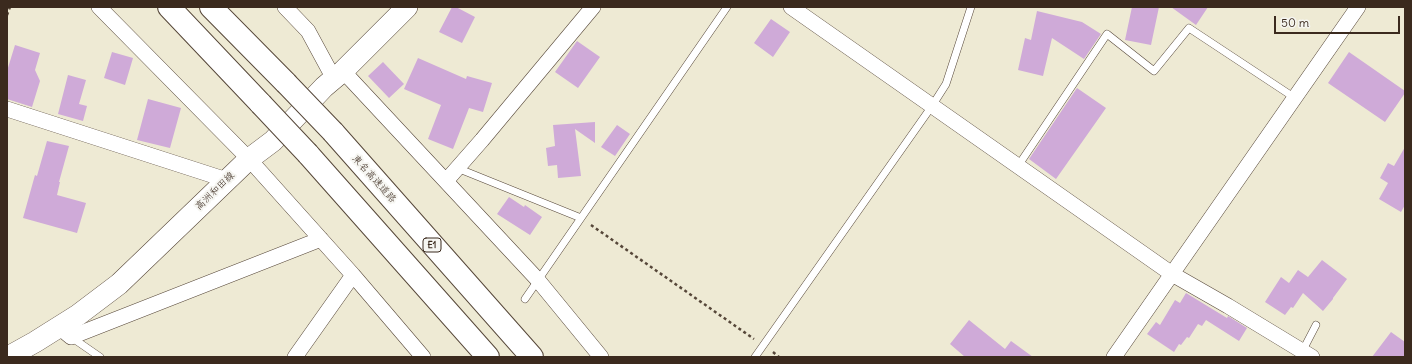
<!DOCTYPE html>
<meta charset="utf-8">
<style>
body{margin:0}
#map{position:relative;width:1412px;height:364px;overflow:hidden;background:#eeead4;font-family:Delius,sans-serif}
canvas{display:block}
.frame{position:absolute;inset:0;border:8px solid #3b2a1e;pointer-events:none}
.scale{position:absolute;left:1274px;top:16px;width:126px;height:18px;box-sizing:border-box;border:2px solid #3b2a1e;border-top:0;padding-left:5px;font-size:12px;line-height:14px;white-space:nowrap;color:#3b2a1e;-webkit-text-stroke:3px #f6f6f2;paint-order:stroke}
</style>
<div id="map">
<canvas width="1412" height="364"></canvas>
<div class="frame"></div>
<div class="scale">50 m</div>
</div>
<script>
const context = document.querySelector('canvas').getContext('2d');
context.lineJoin = 'round';
function paint(path, color) {
  context.fillStyle = color;
  context.fill(path, 'evenodd');
}
function stroke(path, color, width, dash) {
  context.strokeStyle = color;
  context.lineWidth = width;
  context.lineCap = dash ? 'butt' : 'round';
  context.setLineDash(dash || []);
  context.stroke(path);
}
function drawText(font, color, halo, rows, align = 'center') {
  context.font = font + ' Delius,"Klee One",sans-serif';
  context.lineWidth = 4;
  context.setLineDash([]);
  context.textBaseline = 'middle';
  context.strokeStyle = halo;
  context.fillStyle = color;
  for (const [text, x, y, turn = 0] of rows) {
    context.save();
    context.translate(x, y);
    context.rotate((+turn || 0) * Math.PI / 180);
    context.textAlign = isNaN(turn) ? turn : align;
    if (halo) context.strokeText(text, 0, 0);
    context.fillText(text, 0, 0);
    context.restore();
  }
}
paint(new Path2D(`
 M 452,7 L 456,7 L 475,17 L 462,43 L 439,32 Z
 M 1132,7 L 1159,7 L 1151,45 L 1125,40 Z
 M 1171,7 L 1208,7 L 1196,25 Z
 M 1037,11 L 1082,22 L 1101,34 L 1084,59 L 1052,38 L 1043,76 L 1018,70 L 1025,38 L 1031,40 Z
 M 771,19 L 790,32 L 773,57 L 754,43 Z
 M 577,41 L 600,57 L 578,88 L 555,72 Z
 M 15,45 L 40,53 L 35,70 L 40,81 L 32,107 L 7,99 L 7,71 Z
 M 112,52 L 133,58 L 125,85 L 104,78 Z
 M 1349,52 L 1405,91 L 1405,93 L 1385,122 L 1328,83 Z
 M 418,58 L 466,79 L 467,76 L 492,83 L 483,112 L 469,108 L 453,149 L 428,139 L 441,105 L 404,89 Z
 M 383,62 L 404,84 L 389,98 L 368,76 Z
 M 68,75 L 86,80 L 79,104 L 87,106 L 83,121 L 58,114 Z
 M 1077,88 L 1106,108 L 1056,179 L 1029,159 Z
 M 148,99 L 181,108 L 170,148 L 137,140 Z
 M 595,122 L 595,143 L 575,129 L 581,176 L 558,178 L 557,165 L 548,166 L 546,148 L 555,146 L 553,125 Z
 M 617,125 L 630,134 L 615,156 L 601,147 Z
 M 47,141 L 69,146 L 59,182 L 60,182 L 57,195 L 86,203 L 77,233 L 23,218 L 35,175 L 37,176 Z
 M 1405,147 L 1405,205 L 1401,212 L 1379,199 L 1388,183 L 1380,178 L 1388,163 L 1394,166 Z
 M 509,197 L 524,207 L 525,205 L 542,217 L 530,235 L 497,214 Z
 M 1322,260 L 1347,279 L 1333,298 L 1333,299 L 1323,311 L 1303,293 L 1293,308 L 1291,307 L 1285,315 L 1265,302 L 1281,277 L 1289,283 L 1298,270 L 1308,277 Z
 M 1186,293 L 1227,318 L 1228,316 L 1247,328 L 1239,341 L 1206,320 L 1202,326 L 1198,324 L 1189,338 L 1187,337 L 1181,345 L 1179,344 L 1174,352 L 1147,334 L 1156,322 L 1160,325 L 1175,300 L 1180,303 Z
 M 969,320 L 1005,349 L 1011,341 L 1033,357 L 965,357 L 950,344 Z
 M 1391,332 L 1405,342 L 1405,357 L 1372,357 Z`), '#cfaad8');
const service = new Path2D(`
 M 1018,166 L 1107,34 L 1154,71 L 1189,28 L 1295,98
 M 457,168 L 581,218
 M 525,299 L 727,7
 M 71,337 L 100,357
 M 1303,350 L 1316,325
 M 755,357 L 932,106 L 946,84 L 971,7`);
const minor = new Path2D(`
 M 99,7 L 249,159 L 353,275 L 423,357
 M 285,7 L 308,31 L 334,79
 M 791,7 L 1172,274 L 1228,306 L 1312,357
 M 343,71 L 537,279 L 601,357
 M 7,109 L 227,180
 M 446,181 L 482,140 L 593,7
 M 59,327 L 71,337 L 321,239
 M 295,357 L 353,275
 M 1114,357 L 1358,7`);
const secondary = new Path2D(`
 M 8,357 L 35,342 L 78,315 L 119,284 L 249,159 L 273,141 L 324,87 L 343,71 L 407,7`);
const motorway = new Path2D(`
 M 169,7 L 261,104
 M 211,7 L 286,83
 M 333,132 L 532,357
 M 308,154 L 488,357`);
stroke(service, '#564739', 8);
stroke(minor, '#564739', 16);
stroke(secondary, '#564739', 22);
stroke(motorway, '#564739', 24);
stroke(new Path2D(`
 M 7,15 L 10,7
 M 591,225 L 754,339
 M 773,352 L 779,357`), '#564739', 2.5, [3, 3]);
stroke(service, '#fff', 7);
stroke(minor, '#fff', 15);
stroke(secondary, '#fff', 21);
stroke(motorway, '#fff', 22);
const motorwayBridge = new Path2D(`
 M 286,83 L 333,132
 M 261,104 L 308,154`);
stroke(motorwayBridge, '#564739', 24, []);
stroke(motorwayBridge, '#fff', 22);
for (const [x, y, w] of [
 [432,245,18]
]) {
  const box = new Path2D();
  box.roundRect(x - w / 2, y - 7, w, 14, 3);
  context.fillStyle = '#f6f6f2';
  context.fill(box);
  stroke(box, '#3b2a1e', 1);
}
drawText('bold 9px', '#3b2a1e', null, [
 ["E1",432,245]
]);
drawText('10px', '#3b2a1e', '#f6f6f2', [
 ["東名高速道路",374,179,48],
 ["高洲和田線",215,191,-44]
]);
</script>
